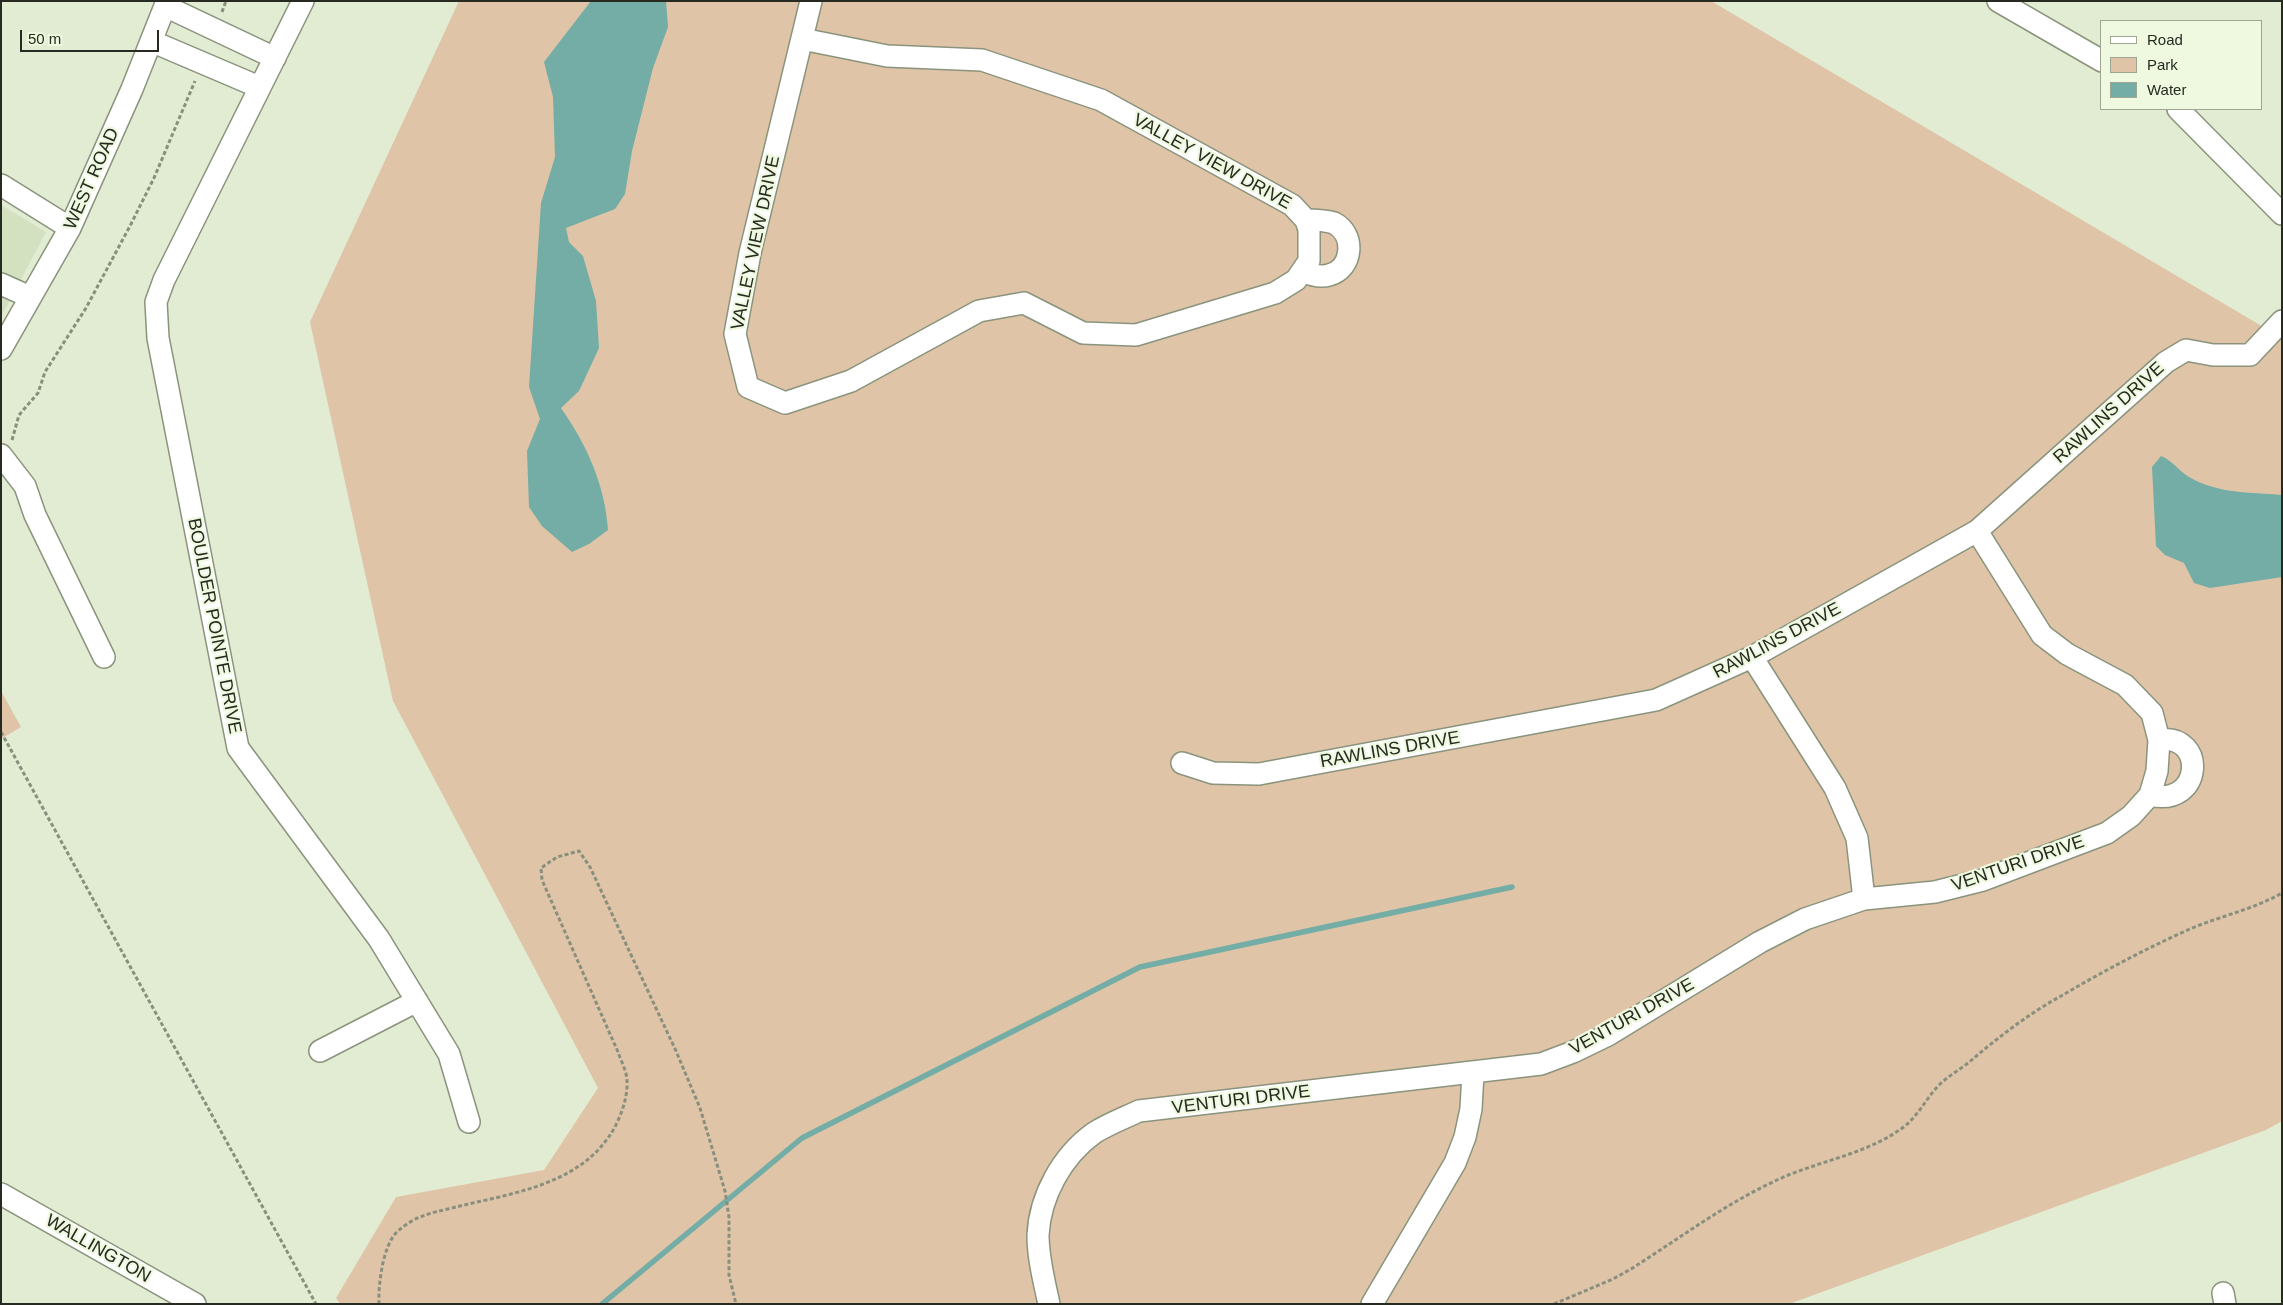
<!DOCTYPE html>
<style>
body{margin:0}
#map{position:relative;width:2283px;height:1305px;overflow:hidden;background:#e1ecd3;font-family:Helvetica,sans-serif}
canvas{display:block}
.frame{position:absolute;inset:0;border:2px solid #262a20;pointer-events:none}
.legend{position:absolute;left:2100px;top:20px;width:162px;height:90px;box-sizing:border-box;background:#eef9e0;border:1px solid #9ea693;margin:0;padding:6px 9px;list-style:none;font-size:15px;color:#262a20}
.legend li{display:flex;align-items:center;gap:10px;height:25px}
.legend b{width:25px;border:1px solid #9ea693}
.scale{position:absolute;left:20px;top:30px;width:139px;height:22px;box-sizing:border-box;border:2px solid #262a20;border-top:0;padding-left:6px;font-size:15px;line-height:18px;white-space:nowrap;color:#262a20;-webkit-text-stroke:4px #eef9e0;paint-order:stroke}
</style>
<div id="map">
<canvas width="2283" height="1305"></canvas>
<div class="frame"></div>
<ul class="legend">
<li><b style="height:6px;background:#fff"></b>Road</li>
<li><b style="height:14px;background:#dfc4a8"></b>Park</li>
<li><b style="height:14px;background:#73ada5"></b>Water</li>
</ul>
<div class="scale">50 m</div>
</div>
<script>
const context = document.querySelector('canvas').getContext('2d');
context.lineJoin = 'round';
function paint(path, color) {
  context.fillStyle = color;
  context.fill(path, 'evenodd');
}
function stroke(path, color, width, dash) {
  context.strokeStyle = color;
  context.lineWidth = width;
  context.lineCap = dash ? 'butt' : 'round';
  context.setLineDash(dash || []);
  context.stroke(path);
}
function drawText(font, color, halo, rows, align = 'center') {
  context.font = font + ' Helvetica,sans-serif';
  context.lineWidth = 4.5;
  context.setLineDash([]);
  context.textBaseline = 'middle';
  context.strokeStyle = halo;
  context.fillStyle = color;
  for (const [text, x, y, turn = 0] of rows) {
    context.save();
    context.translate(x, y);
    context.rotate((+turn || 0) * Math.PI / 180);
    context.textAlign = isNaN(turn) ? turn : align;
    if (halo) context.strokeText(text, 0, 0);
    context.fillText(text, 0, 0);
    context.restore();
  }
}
paint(new Path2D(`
 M 1,205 L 46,232 L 1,317 Z`), '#d3e1c0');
paint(new Path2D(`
 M 459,1 L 1711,1 L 2282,338 L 2282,1121 L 2266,1130 L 1789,1304 L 340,1304 L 336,1298 L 396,1197 L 544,1170 L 598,1088 L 393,701 L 310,322 Z
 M 1,691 L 21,727 L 1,739 Z`), '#dfc4a8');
paint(new Path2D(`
 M 591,1 L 666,1 L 668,27 L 653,68 L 632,151 L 625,194 L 615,209 L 566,228 L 569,242 L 583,256 L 596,301 L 599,348 L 579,391 L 561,408 C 587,445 605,485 608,530 L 589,544 L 572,552 L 542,526 L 529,507 L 527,451 L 540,419 L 529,387 L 541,203 L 555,157 L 553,97 L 544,62 Z
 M 2161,456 C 2173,461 2179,471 2189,477 C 2218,494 2250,492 2282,495 L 2282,577 L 2210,588 L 2194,583 L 2184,563 L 2165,555 L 2156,546 L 2152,467 Z`), '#73ada5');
stroke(new Path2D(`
 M 602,1304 L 802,1138 L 1140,967 L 1512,887`), '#73ada5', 5.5);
const minor = new Path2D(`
 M 303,1 L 164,280 L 156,302 L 158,338 L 238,748 L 379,939 L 449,1054 L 469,1122
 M 1998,1 L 2102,61
 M 165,6 L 275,58
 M 802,39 L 887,56 L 982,60 L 1101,100 L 1292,205 L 1306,220 L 1309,230 L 1309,261 L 1296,280 L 1275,293 L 1136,335 L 1083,333 L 1024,303 L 979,311 L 851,381 L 785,403 L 748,387 L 735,334 L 750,253 L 811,1
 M 151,41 L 259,87
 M 2178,109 L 2282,214
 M 1,185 L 70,228
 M 1302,272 C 1310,274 1320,278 1329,275 C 1353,269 1356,234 1334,223 C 1325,220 1315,220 1306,220
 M 1,284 L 30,297
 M 1,349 L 70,228 L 132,89 L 167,1
 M 1,455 L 25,486 L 35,515 L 104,657
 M 1752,657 L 1835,788 L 1857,838 L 1864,899
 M 1182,763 L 1213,773 L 1259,774 L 1656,700 L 1752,657 L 1977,531 L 2166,362 L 2186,350 L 2213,355 L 2250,355 L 2282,321
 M 2150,795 C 2203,808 2207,733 2159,740
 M 320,1051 L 417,1001
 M 1,1194 L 195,1304
 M 2223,1293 L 2225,1304
 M 1049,1304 C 1044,1281 1038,1258 1038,1235 C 1040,1196 1062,1156 1094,1133 C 1108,1124 1124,1118 1139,1111 L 1541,1064 L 1573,1052 L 1608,1035 L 1760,942 L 1805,919 L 1864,899 L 1935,892 L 1983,880 L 2107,833 L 2131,816 L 2150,795 L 2157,771 L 2159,740 L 2152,713 L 2125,685 L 2067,654 L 2042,635 L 1977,531
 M 1372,1304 L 1455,1163 L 1465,1137 L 1471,1109 L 1473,1073`);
stroke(minor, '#8a947d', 24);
stroke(new Path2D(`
 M 222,12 L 226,1
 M 12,440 L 19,415 L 38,393 L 45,372 L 86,308 L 130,226 L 154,178 L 195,81
 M 1,732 L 316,1304
 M 379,1304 C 378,1285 383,1245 397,1232 C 414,1216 431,1213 452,1208 C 507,1194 573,1187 608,1138 C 619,1123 628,1099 627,1081 C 627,1072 621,1061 618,1052 L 542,880 L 541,868 L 557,857 L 579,851 L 590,867 L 676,1051 L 700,1108 L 725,1191 L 729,1217 L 729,1275 L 736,1304
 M 1554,1304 L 1613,1279 L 1631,1269 C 1680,1238 1725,1204 1777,1180 C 1818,1161 1864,1155 1901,1129 C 1917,1118 1925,1100 1938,1086 C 1949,1075 1963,1068 1974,1058 C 2000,1036 2030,1013 2061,996 C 2102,972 2145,949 2190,929 C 2220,916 2252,910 2282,893`), '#888f7d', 3, [4, 2.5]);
stroke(minor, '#fff', 21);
drawText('18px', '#262a20', '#eef9e0', [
 ["VALLEY VIEW DRIVE",1212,162,29],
 ["WEST ROAD",92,179,-66],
 ["VALLEY VIEW DRIVE",756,243,-78],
 ["RAWLINS DRIVE",2109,413,-42],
 ["BOULDER POINTE DRIVE",214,626,79],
 ["RAWLINS DRIVE",1777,641,-28],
 ["RAWLINS DRIVE",1390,750,-10],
 ["VENTURI DRIVE",2018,864,-19],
 ["VENTURI DRIVE",1632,1017,-29],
 ["VENTURI DRIVE",1241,1100,-7],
 ["WALLINGTON",98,1249,30]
]);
</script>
